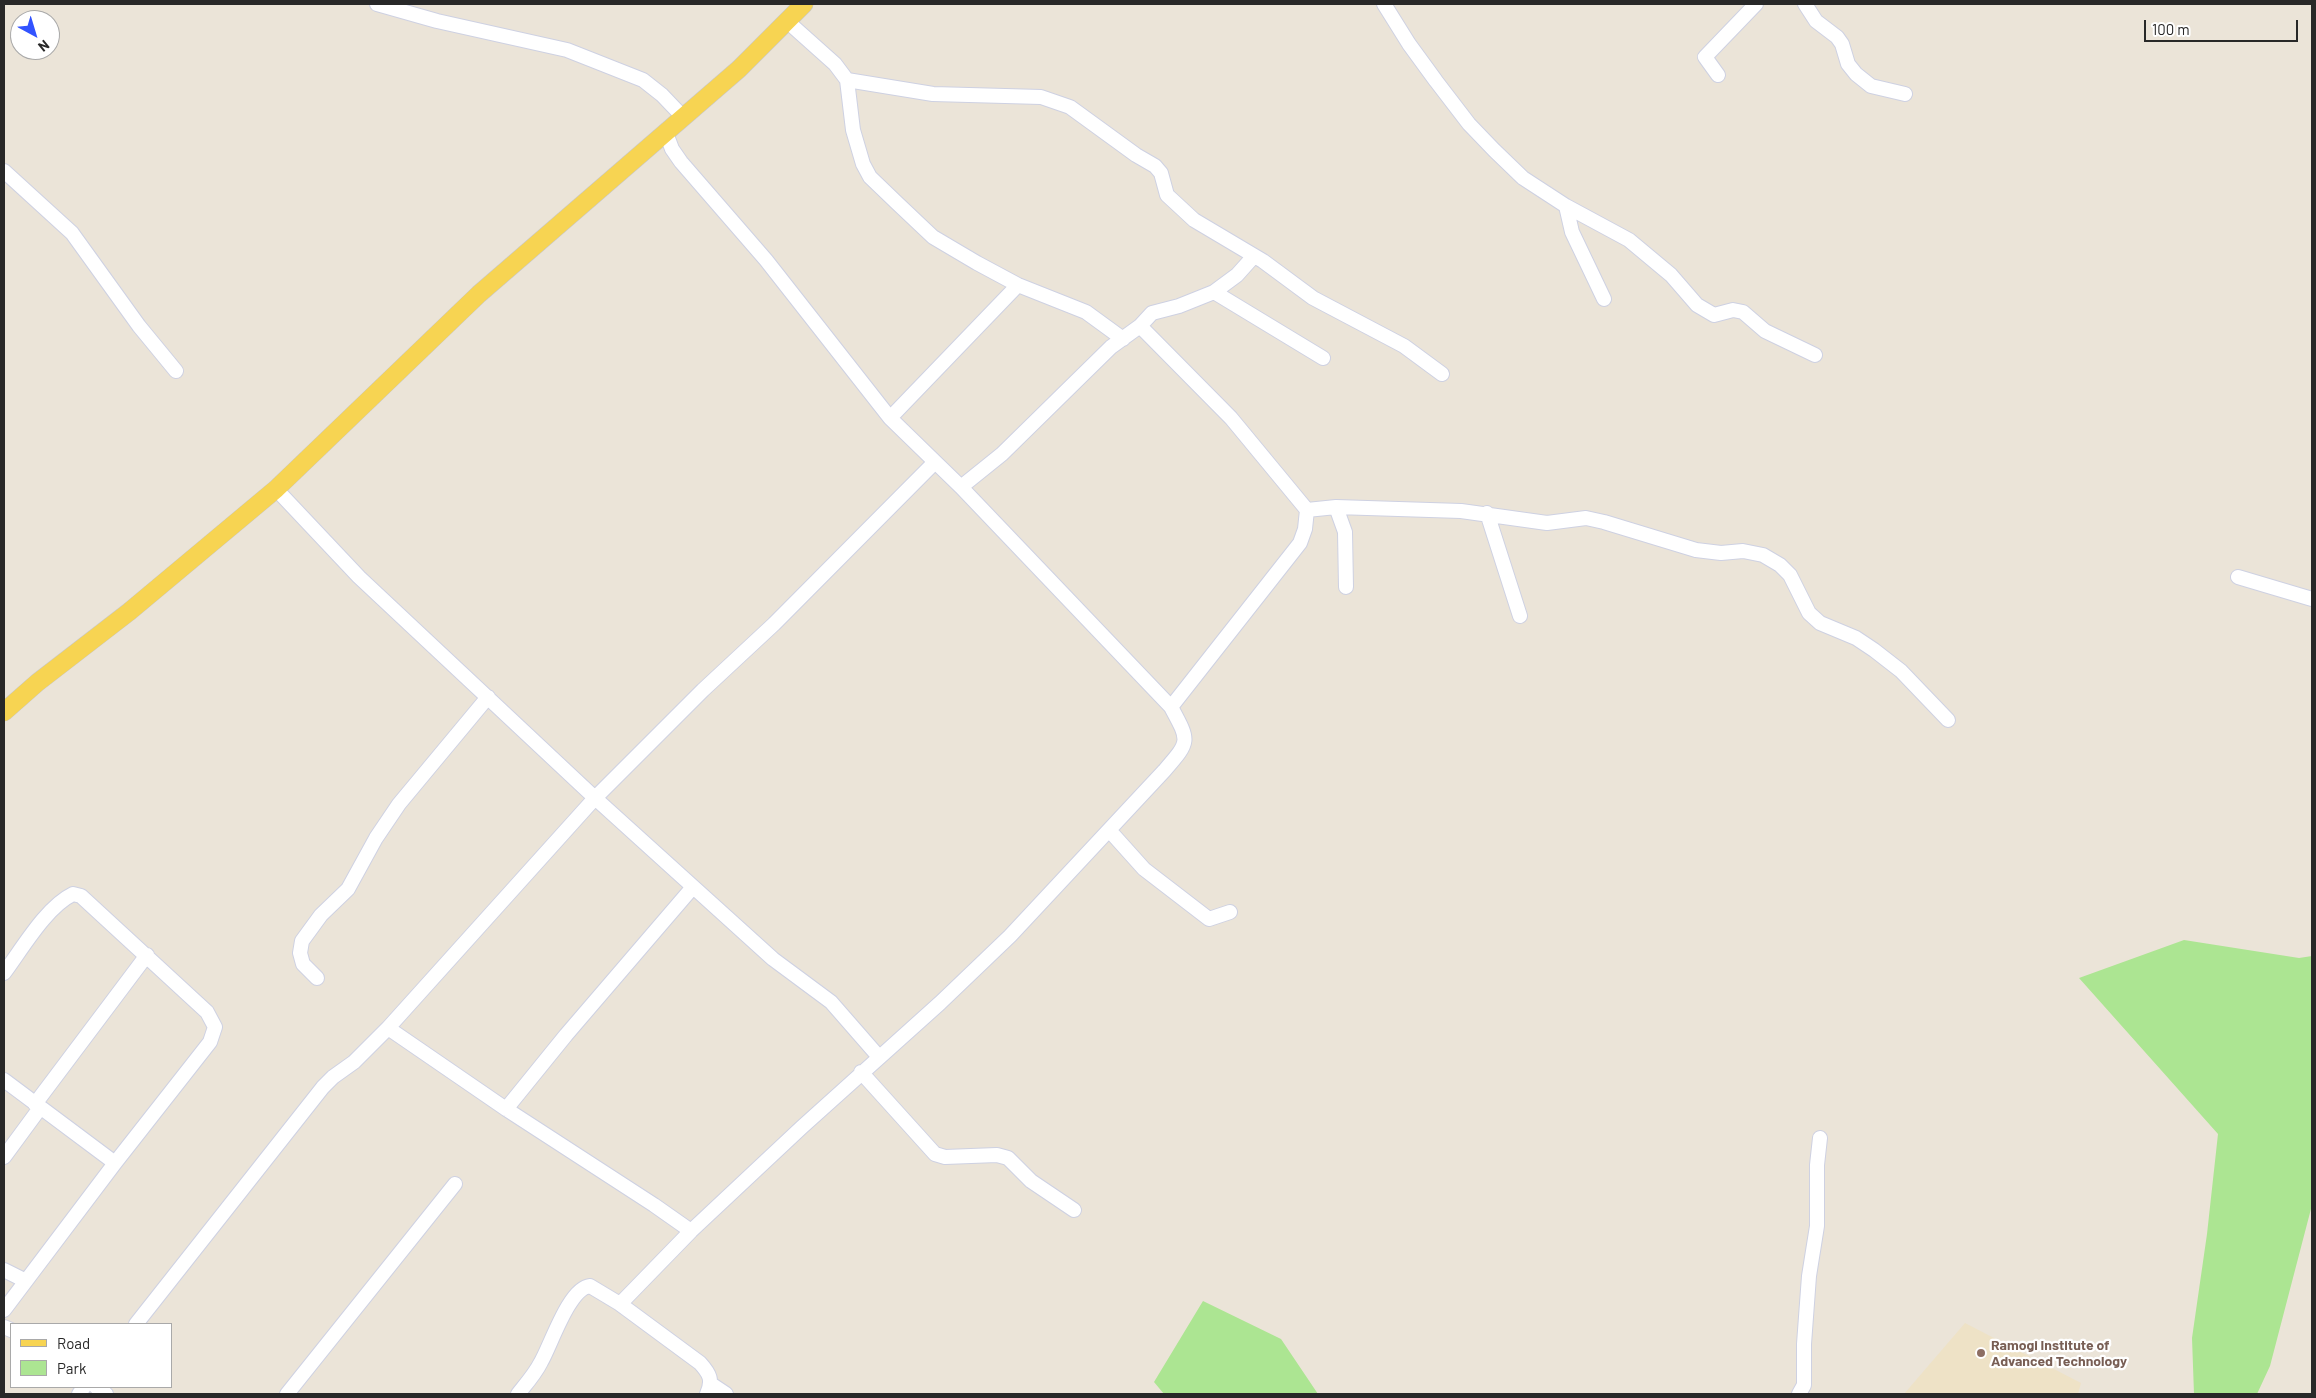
<!DOCTYPE html>
<style>
body{margin:0}
#map{position:relative;width:2316px;height:1398px;overflow:hidden;background:#ebe4d8;font-family:Barlow,sans-serif}
canvas{display:block}
.frame{position:absolute;inset:0;border:5px solid #282828;pointer-events:none}
.legend{position:absolute;left:10px;top:1323px;width:162px;height:65px;box-sizing:border-box;background:#fff;border:1px solid #a9a9a9;margin:0;padding:6px 9px;list-style:none;font-size:15px;color:#282828}
.legend li{display:flex;align-items:center;gap:10px;height:25px}
.legend b{width:25px;border:1px solid #a9a9a9}
.north{position:absolute;left:10px;top:10px;width:50px;height:50px;box-sizing:border-box;background:#fff;border:1px solid #a9a9a9;border-radius:50%;rotate:141deg;font-size:14px;font-weight:700;line-height:20px;text-align:center;color:#282828}
.north::after{content:'';display:block;margin:auto;width:18px;height:22px;background:#3253ff;clip-path:polygon(50% 0,100% 100%,50% 72%,0 100%)}
.scale{position:absolute;left:2144px;top:20px;width:154px;height:22px;box-sizing:border-box;border:2px solid #282828;border-top:0;padding-left:6px;font-size:15px;line-height:18px;white-space:nowrap;color:#282828;-webkit-text-stroke:4px #fff;paint-order:stroke}
</style>
<div id="map">
<canvas width="2316" height="1398"></canvas>
<div class="frame"></div>
<ul class="legend">
<li><b style="height:6px;background:#f7d452"></b>Road</li>
<li><b style="height:14px;background:#ace592"></b>Park</li>
</ul>
<div class="north">N</div>
<div class="scale">100 m</div>
</div>
<script>
const context = document.querySelector('canvas').getContext('2d');
context.lineJoin = 'round';
function paint(path, color) {
  context.fillStyle = color;
  context.fill(path, 'evenodd');
}
function stroke(path, color, width, dash) {
  context.strokeStyle = color;
  context.lineWidth = width;
  context.lineCap = dash ? 'butt' : 'round';
  context.setLineDash(dash || []);
  context.stroke(path);
}
function drawText(font, color, halo, rows, align = 'center') {
  context.font = font + ' Barlow,sans-serif';
  context.lineWidth = 4.5;
  context.setLineDash([]);
  context.textBaseline = 'middle';
  context.strokeStyle = halo;
  context.fillStyle = color;
  for (const [text, x, y, turn = 0] of rows) {
    context.save();
    context.translate(x, y);
    context.rotate((+turn || 0) * Math.PI / 180);
    context.textAlign = isNaN(turn) ? turn : align;
    if (halo) context.strokeText(text, 0, 0);
    context.fillText(text, 0, 0);
    context.restore();
  }
}
paint(new Path2D(`
 M 1965,1323 L 2081,1383 L 2078,1394 L 1904,1394 Z`), '#eee2c6');
paint(new Path2D(`
 M 2184,940 L 2299,958 L 2312,956 L 2312,1205 L 2270,1366 L 2257,1394 L 2194,1394 L 2192,1338 L 2207,1234 L 2218,1134 L 2079,978 Z
 M 1203,1301 L 1281,1339 L 1318,1394 L 1164,1394 L 1154,1382 Z`), '#ace592');
const minor = new Path2D(`
 M 377,4 L 437,21 L 567,50 L 643,80 L 662,95 L 683,117
 M 1384,4 L 1409,44 L 1436,81 L 1469,124 L 1494,150 L 1523,178 L 1566,206 L 1629,240 L 1671,275 L 1697,305 L 1714,315 L 1733,310 L 1743,312 L 1765,331 L 1815,355
 M 1805,4 L 1816,21 L 1837,37 L 1842,44 L 1848,64 L 1856,74 L 1871,86 L 1905,94
 M 788,22 L 835,64 L 847,80 L 853,130 L 863,164 L 870,177 L 896,202 L 933,237 L 977,263 L 1018,285 L 1086,312 L 1123,339
 M 1718,75 L 1705,57 L 1756,4
 M 847,80 L 933,94 L 1041,97 L 1070,107 L 1136,155 L 1155,166 L 1161,173 L 1167,195 L 1194,220 L 1263,261 L 1313,298 L 1404,346 L 1442,374
 M 4,171 L 72,233 L 139,326 L 176,371
 M 1566,206 L 1572,232 L 1604,299
 M 1214,292 L 1323,358
 M 1140,326 L 1231,418 L 1307,510 L 1305,529 L 1300,543 L 1171,707
 M 890,418 L 1018,285
 M 961,487 L 1002,454 L 1111,347 L 1140,326 L 1152,313 L 1179,306 L 1214,292 L 1237,275 L 1254,256
 M 276,489 L 359,577 L 595,798 L 773,959 L 831,1002 L 879,1057
 M 1336,507 L 1345,532 L 1346,587
 M 1307,510 L 1336,507 L 1461,511 L 1547,523 L 1586,518 L 1604,522 L 1696,550 L 1721,553 L 1743,551 L 1763,555 L 1780,565 L 1790,575 L 1809,613 L 1820,623 L 1856,638 L 1874,650 L 1901,671 L 1948,720
 M 1487,513 L 1520,616
 M 2238,577 L 2312,599
 M 1109,830 L 1144,869 L 1209,919 L 1230,912
 M 4,973 C 22,949 46,907 73,894 L 81,896 L 207,1012 L 215,1027 L 210,1042 L 115,1163 L 4,1310
 M 317,978 L 303,964 L 300,953 L 302,941 L 321,915 L 348,889 L 376,838 L 399,804 L 488,697
 M 388,1028 L 506,1109 L 654,1205 L 691,1231
 M 861,1072 L 935,1154 L 945,1157 L 997,1155 L 1008,1158 L 1031,1181 L 1074,1210
 M 4,1080 L 115,1163
 M 35,1104 L 147,955
 M 506,1109 L 566,1035 L 693,887
 M 4,1157 L 40,1108
 M 4,1270 L 26,1281
 M 620,1304 L 691,1231 L 802,1127 L 940,1003 L 1010,936 L 1164,771 C 1190,741 1190,742 1171,707 L 961,487 L 890,418 L 766,260 L 681,162 L 672,149 L 666,133
 M 136,1324 L 323,1087 L 333,1077 L 354,1062 L 388,1028 L 595,798 L 703,690 L 774,624 L 935,462
 M 4,1327 L 11,1330
 M 711,1384 L 726,1394
 M 96,1387 L 106,1394
 M 79,1394 L 84,1387
 M 287,1394 L 455,1184
 M 518,1394 C 526,1384 535,1374 541,1362 C 551,1345 569,1288 590,1286 L 620,1304 L 700,1363 C 710,1374 713,1380 707,1394
 M 1799,1394 L 1804,1385 L 1804,1344 L 1809,1276 L 1817,1226 L 1817,1165 L 1820,1138`);
const major = new Path2D(`
 M 4,712 L 38,682 L 130,611 L 276,489 L 479,294 L 739,69 L 804,4`);
stroke(minor, '#ced1e2', 16);
stroke(major, '#c7c7c7', 19);
stroke(minor, '#fff', 14);
stroke(major, '#f7d452', 18);
for (const [x, y, r, color] of [
 [1981,1353,5,"#8d6e63"]
]) {
  const dot = new Path2D();
  dot.arc(x, y, r, 0, 2 * Math.PI);
  context.fillStyle = color;
  context.fill(dot);
  stroke(dot, '#fff', 2);
}
drawText('bold 14px', '#785e54', '#fff', [
 ["Ramogi Institute of",1991,1345],
 ["Advanced Technology",1991,1361]
], 'left');
</script>
